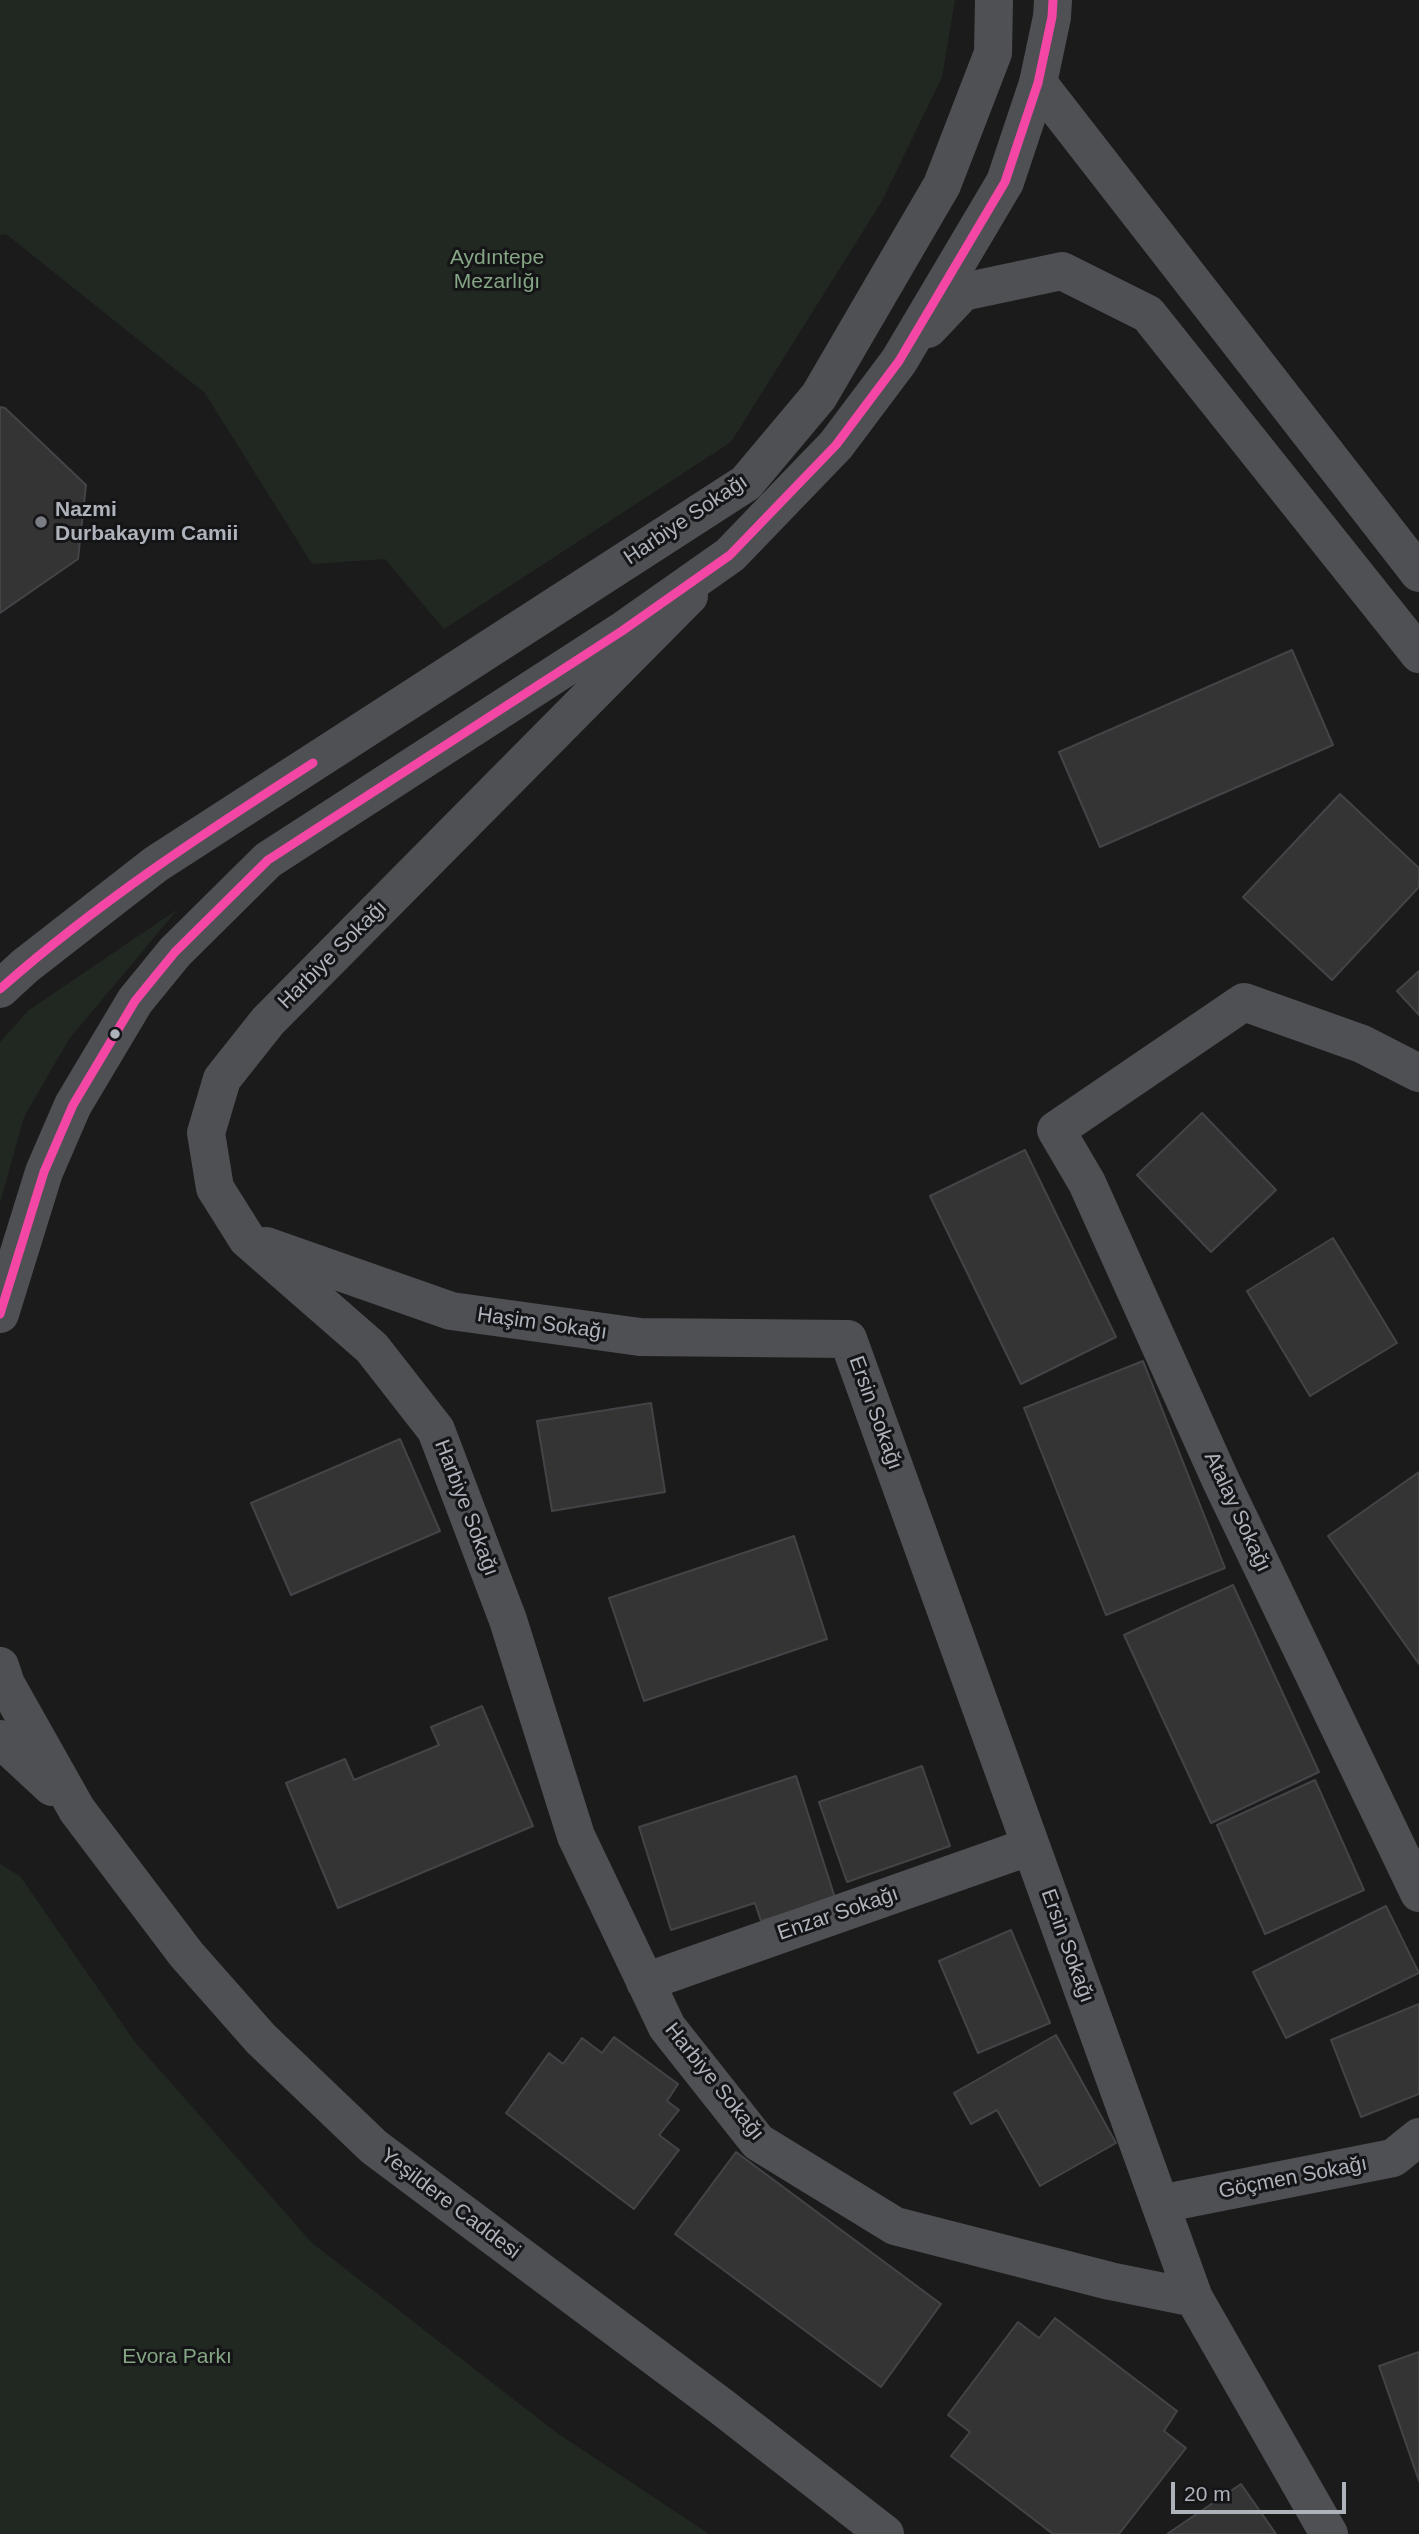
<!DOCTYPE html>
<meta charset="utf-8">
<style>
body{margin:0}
#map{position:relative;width:1419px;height:2534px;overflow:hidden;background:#1b1b1b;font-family:Helvetica,sans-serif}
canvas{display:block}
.scale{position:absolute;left:1171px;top:2482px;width:175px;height:32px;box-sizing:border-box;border:4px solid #adb2bb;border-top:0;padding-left:9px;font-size:21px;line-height:24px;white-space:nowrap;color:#adb2bb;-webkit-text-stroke:5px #151517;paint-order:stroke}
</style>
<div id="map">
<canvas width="1419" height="2534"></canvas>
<div class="scale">20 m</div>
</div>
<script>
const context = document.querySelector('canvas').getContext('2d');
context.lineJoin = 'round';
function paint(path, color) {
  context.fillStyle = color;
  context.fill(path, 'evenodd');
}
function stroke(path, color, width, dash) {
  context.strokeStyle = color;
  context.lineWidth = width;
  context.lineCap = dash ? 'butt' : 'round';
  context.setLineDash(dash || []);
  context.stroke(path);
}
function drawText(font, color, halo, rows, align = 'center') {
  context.font = font + ' Helvetica,sans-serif';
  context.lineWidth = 6;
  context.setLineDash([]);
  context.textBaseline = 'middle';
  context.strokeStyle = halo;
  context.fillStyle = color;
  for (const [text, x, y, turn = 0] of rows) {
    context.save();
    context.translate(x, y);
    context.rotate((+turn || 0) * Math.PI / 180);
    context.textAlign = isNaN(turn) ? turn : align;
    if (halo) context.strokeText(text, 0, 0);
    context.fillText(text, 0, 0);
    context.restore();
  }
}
paint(new Path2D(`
 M 0,0 L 955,0 L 942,77 L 882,201 L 731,442 L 444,629 L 385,559 L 312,564 L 205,393 L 6,234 L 0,235 Z
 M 178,909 L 69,1039 L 24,1117 L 0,1203 L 0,1042 L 29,1010 Z
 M 0,1864 L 20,1876 L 135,2042 L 312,2243 L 557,2433 L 709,2534 L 0,2534 Z`), '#212821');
const building = new Path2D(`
 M 0,407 L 5,408 L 86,485 L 78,559 L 0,613 Z
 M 1292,650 L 1333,745 L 1100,847 L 1059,752 Z
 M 1340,794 L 1419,868 L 1419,887 L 1332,980 L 1243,897 Z
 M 1419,971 L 1419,1015 L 1397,991 Z
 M 1202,1113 L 1276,1190 L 1211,1252 L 1137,1175 Z
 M 1025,1150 L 1116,1337 L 1021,1384 L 930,1196 Z
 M 1333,1238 L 1397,1343 L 1310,1396 L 1247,1291 Z
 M 1143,1361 L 1225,1568 L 1106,1615 L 1024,1408 Z
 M 651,1403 L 665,1492 L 552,1511 L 537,1421 Z
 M 400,1439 L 440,1531 L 291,1595 L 251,1503 Z
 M 1419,1472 L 1419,1664 L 1328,1536 Z
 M 794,1536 L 827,1639 L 644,1701 L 609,1598 Z
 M 1233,1585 L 1319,1772 L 1211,1823 L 1124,1635 Z
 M 482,1706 L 533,1826 L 338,1908 L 286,1783 L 345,1759 L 354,1780 L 439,1745 L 431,1727 Z
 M 922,1766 L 950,1846 L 847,1882 L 819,1802 Z
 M 796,1776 L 835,1898 L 761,1921 L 755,1903 L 671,1930 L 639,1827 Z
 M 1315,1780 L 1364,1890 L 1265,1934 L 1217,1825 Z
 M 1386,1906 L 1419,1973 L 1286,2038 L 1253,1972 Z
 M 1011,1930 L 1050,2023 L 978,2053 L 939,1961 Z
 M 1419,2004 L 1419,2094 L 1361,2117 L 1331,2040 Z
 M 1056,2035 L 1116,2143 L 1040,2186 L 997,2110 L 971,2124 L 954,2093 Z
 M 614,2037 L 678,2084 L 667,2101 L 679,2110 L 659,2135 L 679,2150 L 634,2209 L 506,2113 L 549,2053 L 563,2064 L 582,2038 L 602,2053 Z
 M 736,2152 L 941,2304 L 881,2387 L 675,2234 Z
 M 1055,2318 L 1177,2411 L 1164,2431 L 1186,2448 L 1119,2534 L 1053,2534 L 951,2456 L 970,2432 L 948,2415 L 1018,2322 L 1039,2338 Z
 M 1419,2352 L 1419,2481 L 1379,2366 Z
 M 1241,2484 L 1276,2534 L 1167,2534 Z`);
paint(building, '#343435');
stroke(building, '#434447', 2);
stroke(new Path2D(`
 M 1038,83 L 1419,573
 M 928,329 L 963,292 L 1062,271 L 1148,314 L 1419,654
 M 689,596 L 268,1021 L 222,1079 L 206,1133 L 215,1188 L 247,1239 L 372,1348 L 436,1430 L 508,1620 L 576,1836 L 667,2027 L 758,2142 L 895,2226 L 1110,2281 L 1194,2298
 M 1419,1073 L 1362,1044 L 1244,1002 L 1056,1130 L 1087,1183 L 1221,1481 L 1419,1893
 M 266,1246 L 451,1311 L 640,1337 L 848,1339 L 1194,2298 L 1329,2534
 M 645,1982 L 1031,1846
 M 1160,2204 L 1393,2158 L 1419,2137`), '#4f5054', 38);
stroke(new Path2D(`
 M 0,989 L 25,966 L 156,864 L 746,483 L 819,396 L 942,185 L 993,53 L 994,0
 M 0,1314 L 44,1172 L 73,1105 L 135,1001 L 175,952 L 268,860 L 622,631 L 730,555 L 836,445 L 899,361 L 1005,182 L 1038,83 L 1052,17 L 1053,0
 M 0,1666 L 6,1684 L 77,1810 L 186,1954 L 261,2039 L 374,2147 L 722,2407 L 885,2534
 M 0,1739 L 52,1787`), '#4f5054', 38);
stroke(new Path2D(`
 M 0,989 C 97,903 204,833 313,763
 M 0,1314 L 44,1172 L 73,1105 L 135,1001 L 175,952 L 268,860 L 622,631 L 730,555 L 836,445 L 899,361 L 1005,182 L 1038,83 L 1052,17 L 1053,0`), '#f346a5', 9);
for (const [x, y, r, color] of [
 [41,522,7,"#7a7d83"],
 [115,1034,6,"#adb2bb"]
]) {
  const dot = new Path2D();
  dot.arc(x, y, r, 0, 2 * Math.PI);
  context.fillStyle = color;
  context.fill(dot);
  stroke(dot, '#151517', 2.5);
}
drawText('21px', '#85a684', '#151517', [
 ["Aydıntepe",497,258],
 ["Mezarlığı",497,282],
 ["Evora Parkı",177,2357]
]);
drawText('bold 21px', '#adb2bb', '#151517', [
 ["Nazmi",55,510],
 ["Durbakayım Camii",55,534]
], 'left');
drawText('21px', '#adb2bb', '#151517', [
 ["Harbiye Sokağı",686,520,-34],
 ["Harbiye Sokağı",333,955,-45],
 ["Haşim Sokağı",542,1324,8],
 ["Ersin Sokağı",875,1413,70],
 ["Harbiye Sokağı",466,1508,69],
 ["Atalay Sokağı",1237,1512,65],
 ["Enzar Sokağı",838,1914,-19],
 ["Ersin Sokağı",1067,1946,70],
 ["Harbiye Sokağı",714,2082,51],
 ["Göçmen Sokağı",1293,2178,-11],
 ["Yeşildere Caddesi",450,2204,37]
]);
</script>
